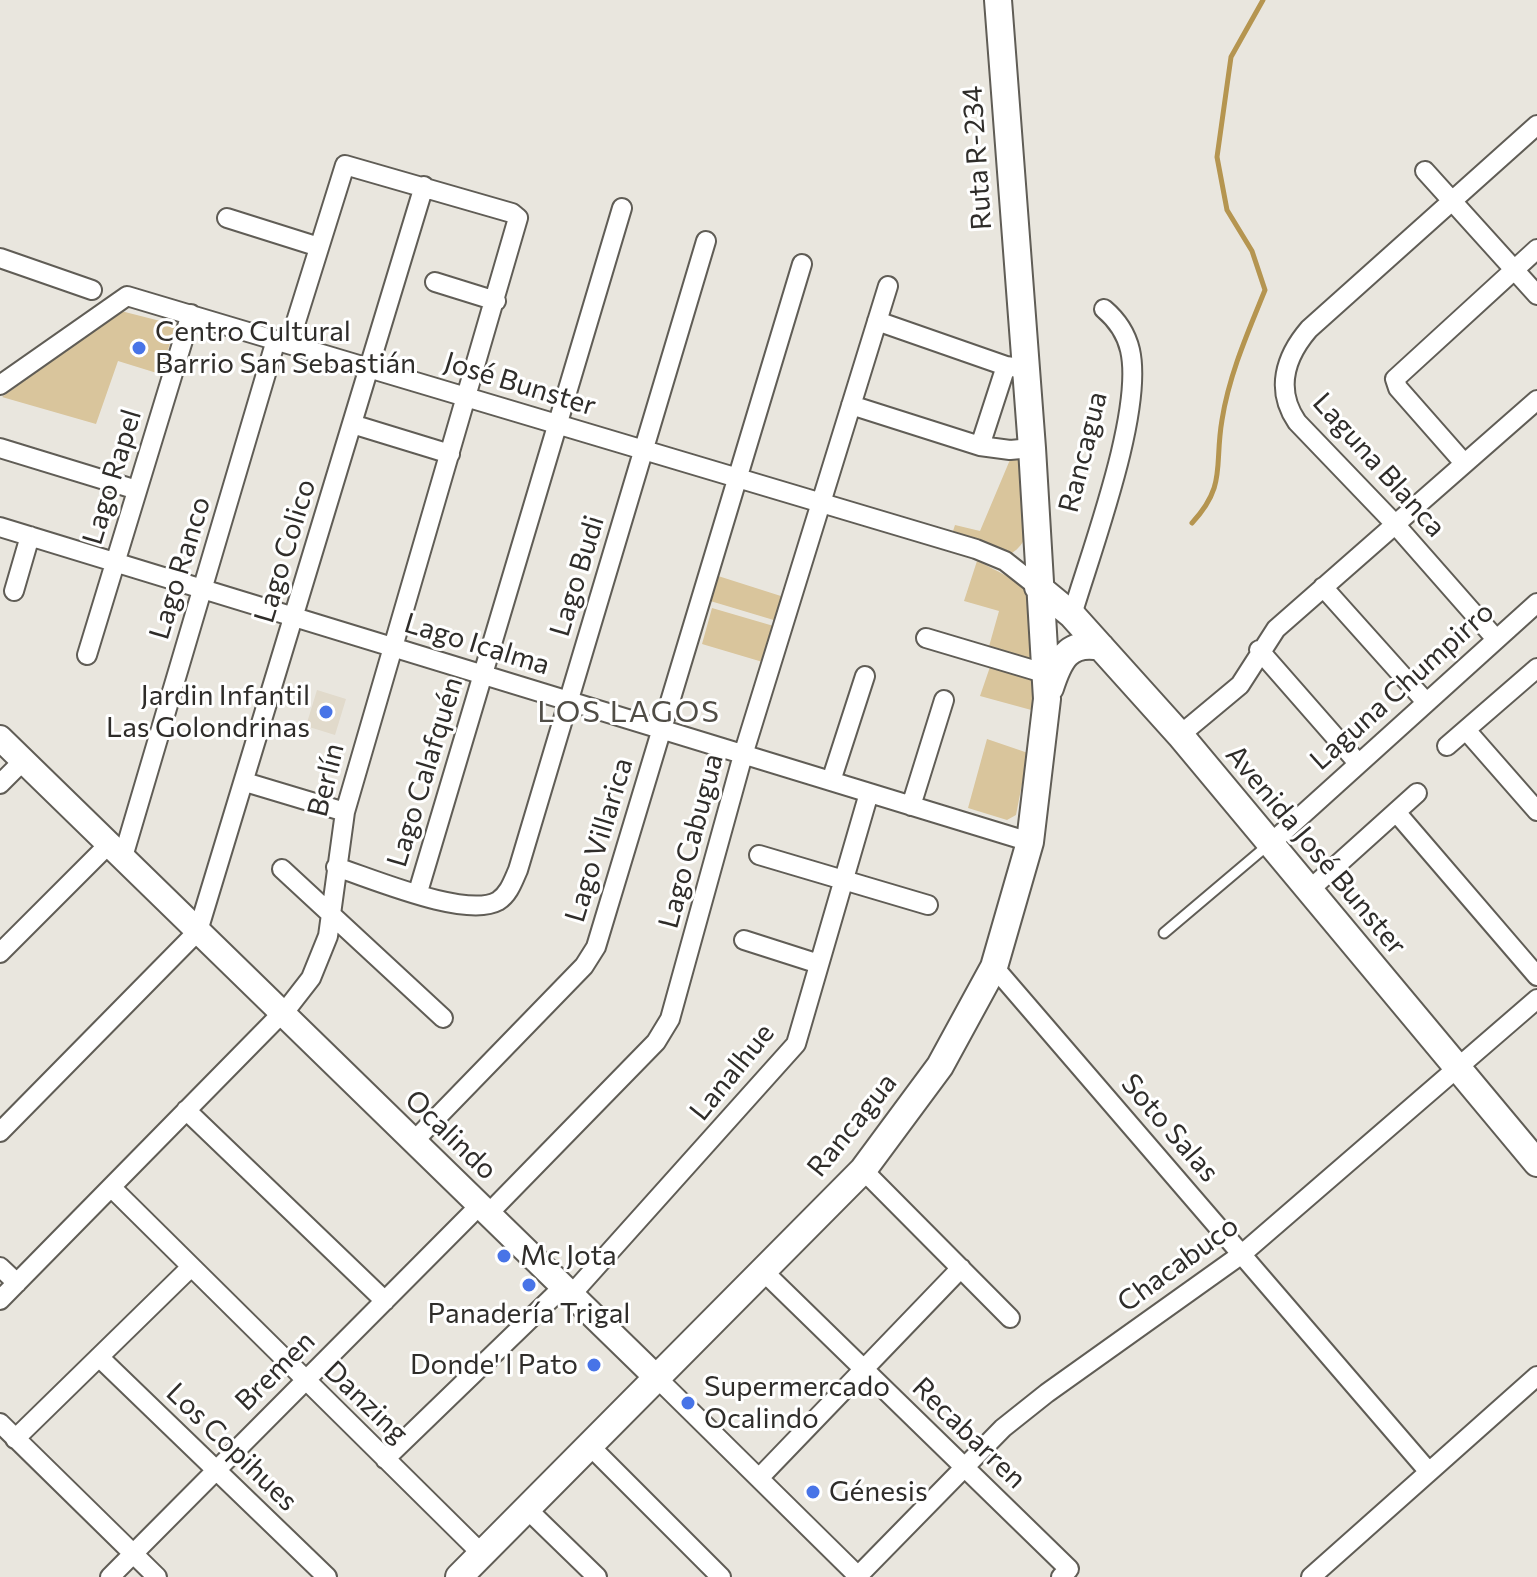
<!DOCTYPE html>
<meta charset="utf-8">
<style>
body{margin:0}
canvas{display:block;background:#e9e6de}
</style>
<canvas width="1537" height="1577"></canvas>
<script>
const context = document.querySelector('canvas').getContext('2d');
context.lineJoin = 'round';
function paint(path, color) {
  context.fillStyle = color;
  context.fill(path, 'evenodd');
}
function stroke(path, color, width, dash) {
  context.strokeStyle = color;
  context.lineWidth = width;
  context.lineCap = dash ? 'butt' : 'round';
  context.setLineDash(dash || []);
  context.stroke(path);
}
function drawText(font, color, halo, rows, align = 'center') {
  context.font = font + ' Commissioner,sans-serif';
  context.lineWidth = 6;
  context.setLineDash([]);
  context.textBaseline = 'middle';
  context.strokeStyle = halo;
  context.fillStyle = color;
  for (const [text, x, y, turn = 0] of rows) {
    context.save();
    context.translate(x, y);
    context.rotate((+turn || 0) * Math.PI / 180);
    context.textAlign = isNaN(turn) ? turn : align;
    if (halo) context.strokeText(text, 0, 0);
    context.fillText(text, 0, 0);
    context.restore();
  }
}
paint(new Path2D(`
 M 317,690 L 346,699 L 335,735 L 306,726 Z`), '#e1dacb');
paint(new Path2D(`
 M 121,311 L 176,325 L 160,374 L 118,361 L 96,424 L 2,397 Z
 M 1012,455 L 1026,466 C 1028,495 1040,535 1012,553 L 953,531 L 955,525 L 980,531 Z
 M 977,561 C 1043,592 1033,598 1039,666 L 988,650 L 999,611 L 964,601 Z
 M 715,575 L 784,597 L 777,621 L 707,600 Z
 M 712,608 L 777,627 L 766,663 L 702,644 Z
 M 991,664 L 1036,677 L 1035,711 L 980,696 Z
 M 987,739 L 1028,753 L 1016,815 L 1007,820 L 968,808 Z`), '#d9c59c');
stroke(new Path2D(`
 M 1192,523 C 1227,485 1214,466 1222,420 C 1229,375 1248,332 1265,290 L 1252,251 L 1227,210 L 1217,157 L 1231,57 L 1263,0`), '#b59550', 5);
const service = new Path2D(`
 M 1164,933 L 1268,845`);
const minor = new Path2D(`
 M 1425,171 L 1537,295
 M 227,218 L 319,247
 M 0,258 L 92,290
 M 435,282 L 496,301
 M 877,321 L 1006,366 L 1026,369
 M 1006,366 L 980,446 L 1010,450 L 1032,448
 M 0,385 L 127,296 L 976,549 L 1005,561 L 1038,587
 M 851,405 L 980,446
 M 352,424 L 450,454
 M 0,448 L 137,490
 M 1464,463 L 1398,388 L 1395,379 L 1537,249
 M 0,527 L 1030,842
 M 1323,587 L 1426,702
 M 14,591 L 30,536
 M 1072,615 C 1091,551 1144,411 1130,350 C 1126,333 1117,320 1104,309
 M 926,638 L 1047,674
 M 1496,639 L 1394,523 L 1297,422 C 1275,390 1285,357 1309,329 L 1537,125
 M 1259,650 L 1358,763
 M 87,655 L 191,314
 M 1466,730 L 1537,811
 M 1180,735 L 1240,685 L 1276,629 L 1537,400
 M 1447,746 L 1537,668
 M 831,781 L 865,676
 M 245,782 L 345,812
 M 0,784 L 23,761
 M 911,806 L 944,700
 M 1396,812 L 1537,976
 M 1270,844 L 1537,603
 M 759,855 L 928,905
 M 123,857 L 276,340
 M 336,867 C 371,878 466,919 498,901 C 509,894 513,881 518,870 L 706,241
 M 282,869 L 443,1018
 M 418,892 L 622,208
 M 1307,892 L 1417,793
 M 744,940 L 819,964
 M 0,953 L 109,844
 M 994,967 L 1429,1472
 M 186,1110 L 385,1301
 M 0,1132 L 198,931 L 424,186
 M 414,1141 L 584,966 L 596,947 L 802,264
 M 863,1170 L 1010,1318
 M 111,1187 L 482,1554
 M 489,1213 L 656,1042 L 670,1019 L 743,755 L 888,286
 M 0,1267 L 17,1283
 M 762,1270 L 1069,1569 L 1061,1577
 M 571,1295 L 796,1044 L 869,793
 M 0,1300 L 290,1005 L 311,978 L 328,936 L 345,812 L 518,218 L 512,213 L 345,165 L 289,344
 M 99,1357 L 327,1577
 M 656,1377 L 859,1577
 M 0,1423 L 157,1577
 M 15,1439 L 190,1268
 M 589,1445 L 721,1577
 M 385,1459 L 563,1287
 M 760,1477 L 961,1268
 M 526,1508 L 597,1577
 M 110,1577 L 480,1205
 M 857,1577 L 1003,1428 L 1047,1393 L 1242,1254 L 1537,999
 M 1311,1577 L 1537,1376`);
const tertiary = new Path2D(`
 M 0,738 L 656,1377`);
const secondary = new Path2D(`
 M 1038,587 L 1072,615 L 1180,735 L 1537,1163
 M 1050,688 C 1059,660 1068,640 1101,647
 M 459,1577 L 863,1170 L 940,1066 L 994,967 L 1030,842 L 1047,699 L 1032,448 L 998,0`);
stroke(service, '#605d56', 13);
stroke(minor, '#605d56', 22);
stroke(tertiary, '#605d56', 28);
stroke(secondary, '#605d56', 30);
stroke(service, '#fff', 9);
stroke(minor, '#fff', 18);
stroke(tertiary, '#fff', 24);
stroke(secondary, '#fff', 26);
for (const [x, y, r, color] of [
 [139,348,8,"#4874e7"],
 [326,712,8,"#4874e7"],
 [504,1256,8,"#4874e7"],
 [529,1285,8,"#4874e7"],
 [594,1365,8,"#4874e7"],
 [688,1403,8,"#4874e7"],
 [813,1492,8,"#4874e7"]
]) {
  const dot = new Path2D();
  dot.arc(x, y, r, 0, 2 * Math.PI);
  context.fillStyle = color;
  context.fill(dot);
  stroke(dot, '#fff', 3);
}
drawText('28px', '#2f2d2a', '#fff', [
 ["Ruta R-234",977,158,-94],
 ["José Bunster",520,384,17],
 ["Rancagua",1083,452,-76],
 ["Laguna Blanca",1379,465,48],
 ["Lago Rapel",112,477,-73],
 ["Lago Colico",285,551,-73],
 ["Lago Ranco",180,568,-73],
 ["Lago Budi",577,576,-73],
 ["Lago Icalma",477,644,17],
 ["Laguna Chumpirro",1402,686,-42],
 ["Lago Calafquén",425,772,-73],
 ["Berlín",326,780,-76],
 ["Lago Villarica",599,840,-73],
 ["Lago Cabugua",691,841,-75],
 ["Avenida José Bunster",1316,850,50],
 ["Lanalhue",732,1072,-51],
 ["Rancagua",852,1125,-51],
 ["Soto Salas",1170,1128,49],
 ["Ocalindo",451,1135,44],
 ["Chacabuco",1178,1264,-36],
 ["Bremen",275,1371,-45],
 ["Danzing",366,1402,44],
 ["Recabarren",969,1433,44],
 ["Los Copihues",232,1447,44]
]);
drawText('28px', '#2f2d2a', '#fff', [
 ["Centro Cultural",155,332],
 ["Barrio San Sebastián",155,364],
 ["Jardin Infantil",310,696,"right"],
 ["Las Golondrinas",310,728,"right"],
 ["Mc Jota",520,1256],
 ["Panadería Trigal",529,1314,"center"],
 ["Donde' l Pato",578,1365,"right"],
 ["Supermercado",704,1387],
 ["Ocalindo",704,1419],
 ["Génesis",829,1492]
], 'left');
context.letterSpacing = '2px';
drawText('30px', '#504d46', '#fff', [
 ["LOS LAGOS",629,712]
]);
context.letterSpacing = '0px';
</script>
